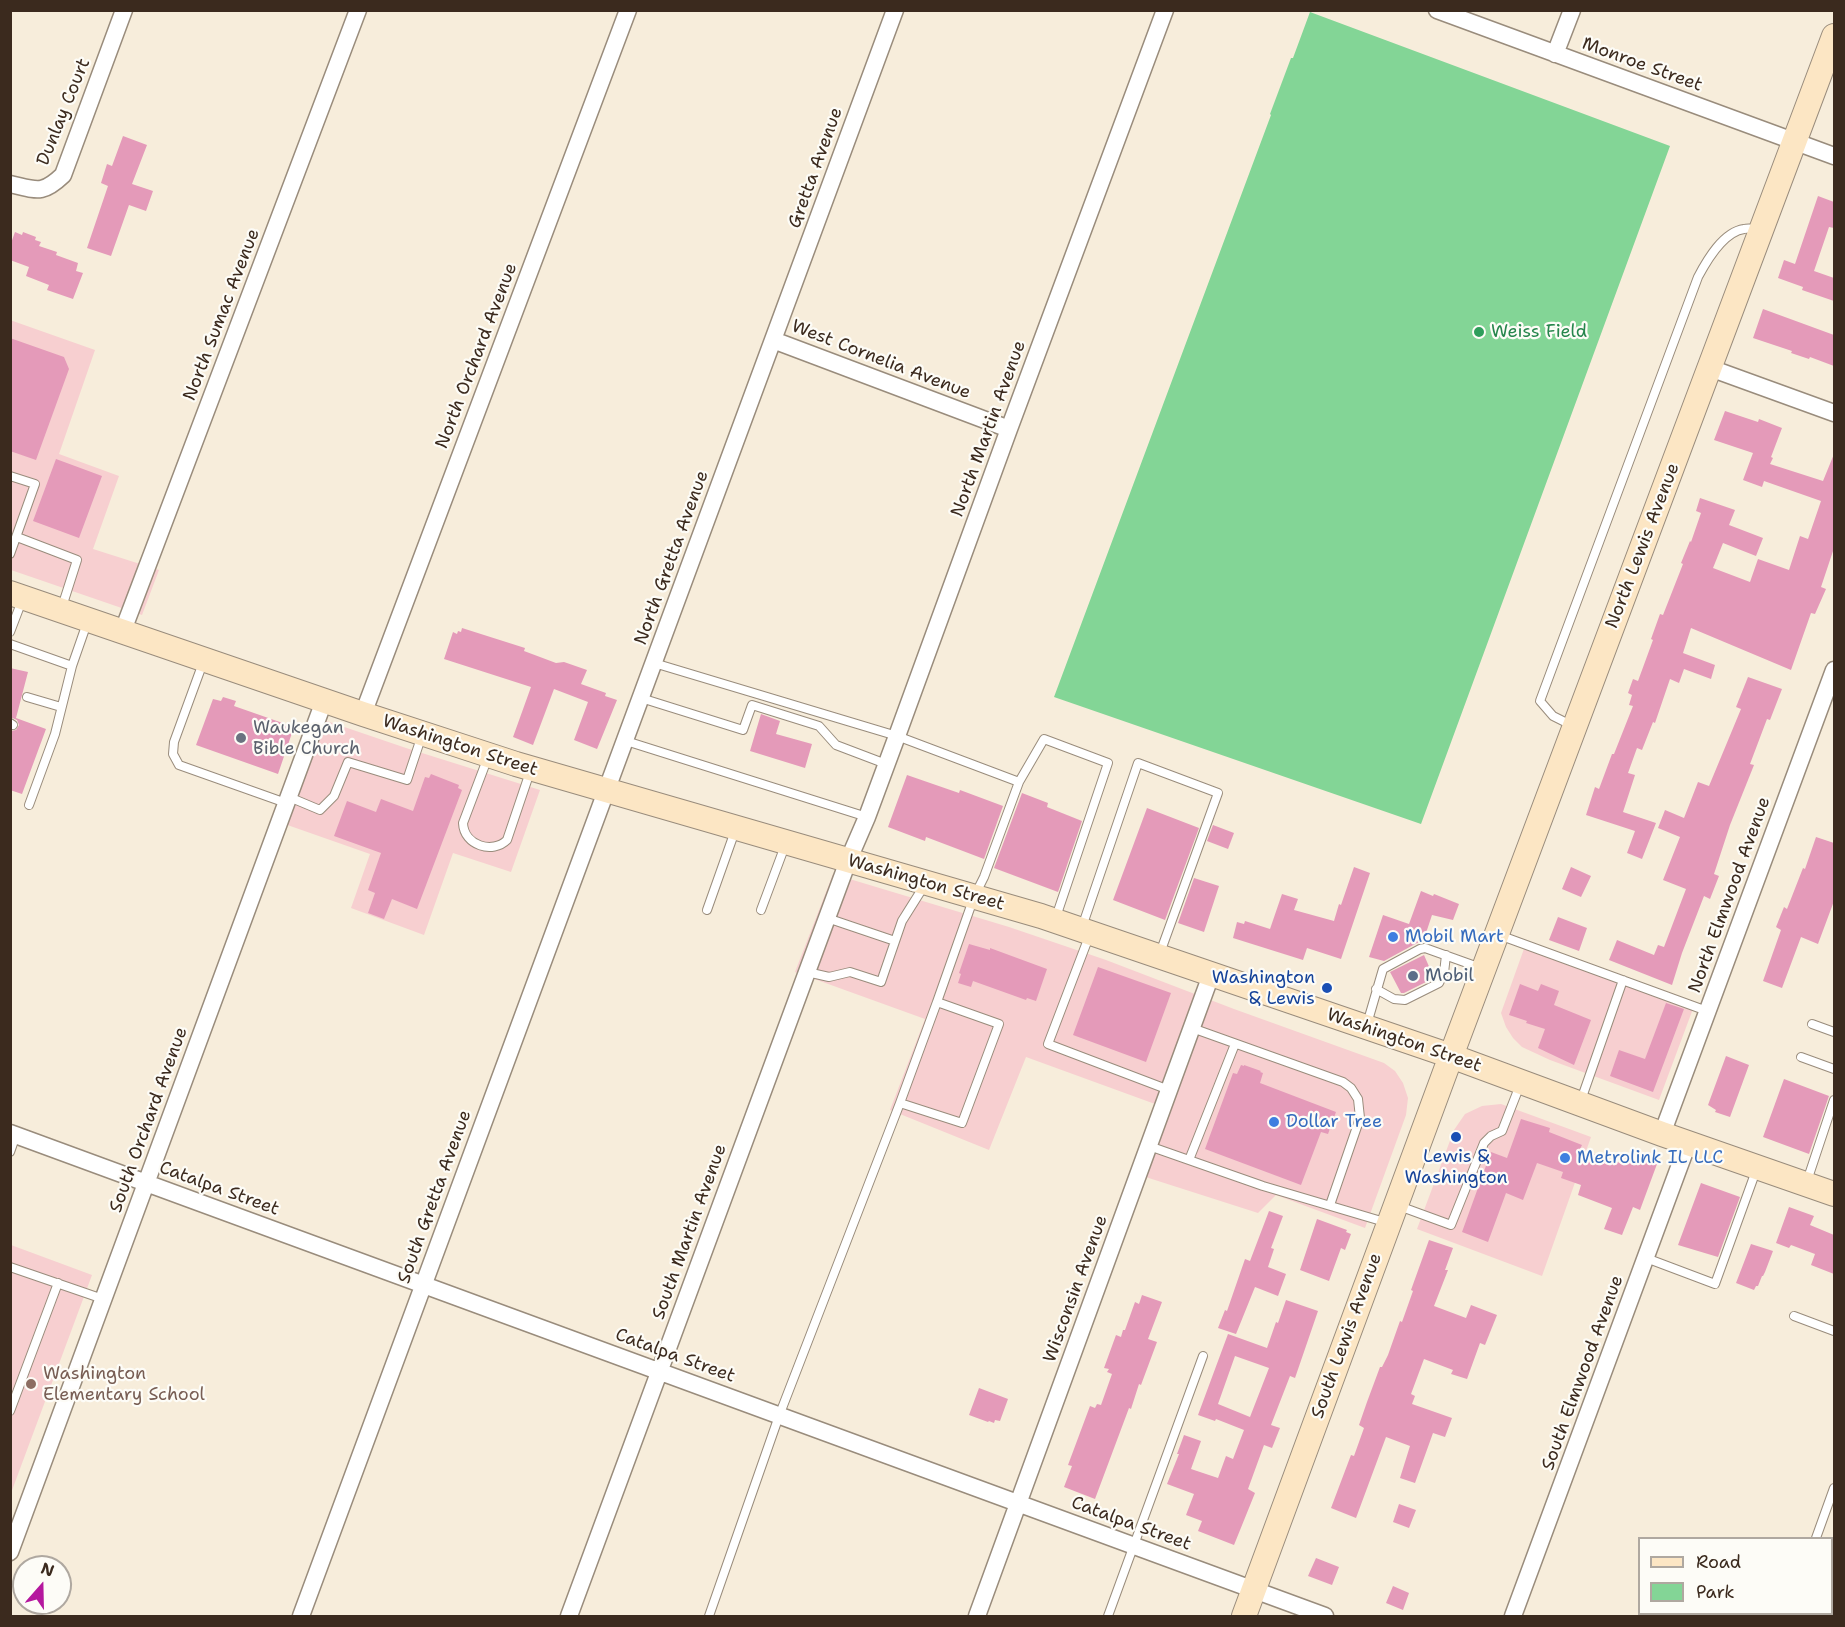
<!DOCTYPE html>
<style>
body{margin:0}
#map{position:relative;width:1845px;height:1627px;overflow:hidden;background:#f7eddb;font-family:"Shantell Sans",sans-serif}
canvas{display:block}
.frame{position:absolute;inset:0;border:12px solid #3b2a1e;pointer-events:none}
.legend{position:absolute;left:1638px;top:1537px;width:195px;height:78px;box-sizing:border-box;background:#fdfcf7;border:2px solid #afa8a0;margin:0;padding:8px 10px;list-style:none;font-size:18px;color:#3b2a1e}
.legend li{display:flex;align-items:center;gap:12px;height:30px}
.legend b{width:30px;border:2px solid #afa8a0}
.north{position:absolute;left:12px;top:1555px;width:60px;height:60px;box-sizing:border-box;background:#fdfcf7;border:2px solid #afa8a0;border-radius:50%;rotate:20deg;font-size:16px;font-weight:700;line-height:24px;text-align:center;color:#3b2a1e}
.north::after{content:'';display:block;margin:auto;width:21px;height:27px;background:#b5179e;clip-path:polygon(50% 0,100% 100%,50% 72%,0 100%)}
</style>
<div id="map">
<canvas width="1845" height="1627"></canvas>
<div class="frame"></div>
<ul class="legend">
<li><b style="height:8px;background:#fce6c4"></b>Road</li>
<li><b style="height:16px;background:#83d596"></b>Park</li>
</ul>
<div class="north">N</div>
</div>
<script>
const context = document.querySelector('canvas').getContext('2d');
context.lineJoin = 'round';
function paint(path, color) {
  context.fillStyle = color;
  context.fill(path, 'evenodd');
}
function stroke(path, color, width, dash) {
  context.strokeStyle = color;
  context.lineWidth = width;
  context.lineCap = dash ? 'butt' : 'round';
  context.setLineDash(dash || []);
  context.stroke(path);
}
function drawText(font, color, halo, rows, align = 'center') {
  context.font = font + ' "Shantell Sans",sans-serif';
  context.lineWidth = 4.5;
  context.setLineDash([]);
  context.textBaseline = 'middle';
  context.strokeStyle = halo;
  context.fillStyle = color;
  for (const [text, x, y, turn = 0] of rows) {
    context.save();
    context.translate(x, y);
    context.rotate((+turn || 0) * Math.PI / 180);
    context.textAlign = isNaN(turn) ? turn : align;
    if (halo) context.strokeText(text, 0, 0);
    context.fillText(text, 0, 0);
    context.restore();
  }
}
paint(new Path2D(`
 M 10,320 L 95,350 L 59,454 L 119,476 L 93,549 L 159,570 L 142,615 L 11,570 Z
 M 312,716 L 406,748 L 540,790 L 511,872 L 453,853 L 424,935 L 351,908 L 370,854 L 276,821 Z
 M 833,874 L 1009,927 L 1106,960 L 1234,1009 L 1384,1063 L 1395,1071 L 1403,1083 L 1408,1098 L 1406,1115 L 1365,1228 L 1276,1195 L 1258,1213 L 1130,1172 L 1155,1104 L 1026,1057 L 989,1150 L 890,1110 L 925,1019 L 795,972 Z
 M 1525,946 L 1694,1006 L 1659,1100 L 1550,1060 L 1522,1047 L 1513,1038 L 1506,1027 L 1501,1013 Z
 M 1501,1104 L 1591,1137 L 1542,1276 L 1417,1229 L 1454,1130 L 1465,1114 L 1482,1106 Z
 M 11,1245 L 92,1275 L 11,1493 Z`), '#f7cfd0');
paint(new Path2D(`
 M 1310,12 L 1670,146 L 1421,824 L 1054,697 L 1271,115 L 1270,114 L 1291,58 L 1293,58 Z`), '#83d596');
paint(new Path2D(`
 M 123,136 L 147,145 L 132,184 L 153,191 L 146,211 L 129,205 L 111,256 L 87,248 L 108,186 L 101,183 L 107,164 L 112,166 Z
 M 1818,196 L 1834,202 L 1834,228 L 1829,227 L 1814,271 L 1834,278 L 1834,301 L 1802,290 L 1803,287 L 1778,278 L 1784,260 L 1795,264 Z
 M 15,232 L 22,235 L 23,232 L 36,237 L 35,240 L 41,242 L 39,246 L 57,252 L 56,255 L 78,263 L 76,271 L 83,273 L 73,299 L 47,290 L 49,285 L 26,276 L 29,267 L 10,260 L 10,246 Z
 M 1763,309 L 1834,335 L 1834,366 L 1810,357 L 1809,359 L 1791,353 L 1792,351 L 1753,338 Z
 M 10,338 L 64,357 L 69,369 L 36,460 L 10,451 Z
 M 1725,411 L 1758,422 L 1759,419 L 1782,428 L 1771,457 L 1773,458 L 1770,464 L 1823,481 L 1834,454 L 1834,548 L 1821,587 L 1826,589 L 1815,614 L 1811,613 L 1791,670 L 1691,628 L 1683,653 L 1715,665 L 1711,679 L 1684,669 L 1679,683 L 1670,679 L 1655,723 L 1653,722 L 1642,750 L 1637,748 L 1628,773 L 1635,775 L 1623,812 L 1656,823 L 1642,859 L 1627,853 L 1635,831 L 1586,815 L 1595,787 L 1599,789 L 1612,754 L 1614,754 L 1633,706 L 1629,705 L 1632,695 L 1628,693 L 1633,679 L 1638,681 L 1653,640 L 1651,639 L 1660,614 L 1663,615 L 1683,564 L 1681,563 L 1690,541 L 1691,542 L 1701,513 L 1696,511 L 1700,498 L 1735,510 L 1729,525 L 1763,538 L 1756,556 L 1723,543 L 1713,568 L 1750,582 L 1758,559 L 1789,570 L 1800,536 L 1808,539 L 1821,501 L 1764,481 L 1762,487 L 1743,480 L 1753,453 L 1714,440 Z
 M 56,459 L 102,476 L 79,538 L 33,521 Z
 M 462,628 L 525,648 L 524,651 L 556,663 L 564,662 L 587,670 L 581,684 L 606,693 L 605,696 L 617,700 L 597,749 L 574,740 L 588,702 L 554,689 L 533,745 L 513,737 L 531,687 L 444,659 L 453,632 L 457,634 L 458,631 L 461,632 Z
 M 10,668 L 28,672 L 16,718 L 46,729 L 22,794 L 10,790 L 10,731 L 16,730 L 19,725 L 17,720 L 10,717 Z
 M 1748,677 L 1782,689 L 1770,720 L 1767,719 L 1750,764 L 1754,765 L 1730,825 L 1714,874 L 1719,876 L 1710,899 L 1704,896 L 1682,953 L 1672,985 L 1609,960 L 1617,940 L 1654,955 L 1658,945 L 1664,947 L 1686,889 L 1663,880 L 1680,837 L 1658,828 L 1665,810 L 1684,818 L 1698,782 L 1709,786 L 1741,709 L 1736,707 Z
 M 223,697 L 236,701 L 234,706 L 294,727 L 278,774 L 196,745 L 213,699 L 221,701 Z
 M 761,714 L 780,721 L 776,734 L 812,744 L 805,768 L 750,751 Z
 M 431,774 L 459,785 L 458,788 L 462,790 L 417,909 L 392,899 L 384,919 L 368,913 L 375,893 L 368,890 L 381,853 L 334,836 L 347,801 L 376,812 L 381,799 L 413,811 L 425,777 L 429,778 Z
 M 907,775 L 959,793 L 960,790 L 1003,806 L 984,859 L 926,837 L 925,841 L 888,827 Z
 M 1022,793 L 1048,803 L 1047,807 L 1082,821 L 1058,892 L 994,868 Z
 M 1147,808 L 1199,828 L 1165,920 L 1113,900 Z
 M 1213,825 L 1234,833 L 1228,849 L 1207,841 Z
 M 1816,837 L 1834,843 L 1834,901 L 1818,944 L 1801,937 L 1782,988 L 1763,981 L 1781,930 L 1776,927 L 1784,907 L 1787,909 L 1803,868 L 1805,869 Z
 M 1354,867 L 1370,873 L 1341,959 L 1307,948 L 1303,960 L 1233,938 L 1237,922 L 1244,924 L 1245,921 L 1270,929 L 1282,894 L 1298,899 L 1294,910 L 1334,921 L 1339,904 L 1341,905 Z
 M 1571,867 L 1591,876 L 1581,897 L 1562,889 Z
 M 1194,878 L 1219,886 L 1204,932 L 1178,923 Z
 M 1421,891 L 1433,896 L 1434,894 L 1459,904 L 1453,920 L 1432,915 L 1423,942 L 1417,943 L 1384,961 L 1369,957 L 1383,915 L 1409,924 Z
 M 1558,917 L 1587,928 L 1579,951 L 1549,940 Z
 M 969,944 L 990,950 L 990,948 L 1047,969 L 1036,1001 L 1027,998 L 1026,1000 L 973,981 L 971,987 L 958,983 L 961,974 L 959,973 Z
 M 1424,955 L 1434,978 L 1404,993 L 1401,993 L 1390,972 Z
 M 1098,967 L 1171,993 L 1146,1062 L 1073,1035 Z
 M 1520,984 L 1538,991 L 1541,984 L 1559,991 L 1554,1005 L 1591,1020 L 1574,1065 L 1538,1048 L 1545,1029 L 1526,1023 L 1527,1021 L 1509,1015 Z
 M 1666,1003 L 1684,1009 L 1653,1092 L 1610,1076 L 1619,1050 L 1645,1059 Z
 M 1726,1056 L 1749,1065 L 1730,1117 L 1715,1112 L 1716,1110 L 1708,1105 Z
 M 1241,1065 L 1244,1066 L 1244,1065 L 1261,1071 L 1260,1072 L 1263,1073 L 1260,1083 L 1336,1112 L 1328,1134 L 1321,1132 L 1301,1185 L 1205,1149 L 1233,1073 L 1237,1074 Z
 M 1784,1079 L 1829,1096 L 1809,1154 L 1763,1137 Z
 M 1521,1119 L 1550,1128 L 1549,1132 L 1582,1145 L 1580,1149 L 1623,1164 L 1627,1153 L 1657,1164 L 1640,1210 L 1633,1207 L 1622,1235 L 1604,1229 L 1612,1208 L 1578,1195 L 1581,1185 L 1561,1178 L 1563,1172 L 1537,1163 L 1523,1200 L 1506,1193 L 1488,1242 L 1462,1232 L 1491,1152 L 1507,1158 Z
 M 1701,1183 L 1740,1197 L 1718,1257 L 1678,1245 Z
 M 1789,1207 L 1814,1216 L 1810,1225 L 1834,1235 L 1834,1274 L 1811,1265 L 1815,1254 L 1791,1245 L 1789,1248 L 1776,1243 Z
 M 1269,1211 L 1283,1216 L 1271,1248 L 1274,1249 L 1268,1267 L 1286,1274 L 1278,1296 L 1255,1287 L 1236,1334 L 1218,1328 L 1225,1310 L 1227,1311 L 1245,1259 L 1250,1261 Z
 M 1317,1219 L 1347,1230 L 1346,1232 L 1351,1234 L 1345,1250 L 1341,1248 L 1329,1281 L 1300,1270 Z
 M 1429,1240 L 1453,1248 L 1445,1270 L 1448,1270 L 1434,1306 L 1466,1318 L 1471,1305 L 1497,1315 L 1485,1345 L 1480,1343 L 1467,1379 L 1451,1374 L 1453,1370 L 1424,1359 L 1411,1394 L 1415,1396 L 1412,1404 L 1452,1418 L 1445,1437 L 1433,1433 L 1415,1483 L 1400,1478 L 1410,1446 L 1386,1437 L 1356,1518 L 1331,1508 L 1351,1455 L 1354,1456 L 1364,1428 L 1359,1425 L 1367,1402 L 1380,1367 L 1382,1367 L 1388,1355 L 1400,1321 L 1402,1322 L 1413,1291 L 1411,1290 Z
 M 1751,1244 L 1773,1251 L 1765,1272 L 1763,1276 L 1762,1276 L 1758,1286 L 1756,1286 L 1754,1290 L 1736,1283 Z
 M 1142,1295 L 1162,1302 L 1148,1339 L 1157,1342 L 1141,1385 L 1139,1384 L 1131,1409 L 1129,1408 L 1095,1499 L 1064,1487 L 1072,1466 L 1068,1465 L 1090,1406 L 1095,1408 L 1097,1404 L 1101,1405 L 1112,1374 L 1107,1372 L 1109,1369 L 1104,1368 L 1116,1335 L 1121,1337 L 1123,1330 L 1125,1330 L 1135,1302 L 1139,1304 Z
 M 1286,1300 L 1318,1311 L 1295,1378 L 1290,1376 L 1271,1425 L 1280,1428 L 1272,1448 L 1264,1445 L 1248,1489 L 1255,1493 L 1234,1545 L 1198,1531 L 1202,1521 L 1186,1515 L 1194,1494 L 1167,1484 L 1179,1454 L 1177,1454 L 1184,1435 L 1201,1441 L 1191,1469 L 1218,1478 L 1226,1456 L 1233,1459 L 1244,1430 L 1216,1419 L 1215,1421 L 1198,1415 L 1228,1334 L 1267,1348 L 1276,1322 L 1278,1323 ZM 1235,1356 L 1269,1368 L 1250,1417 L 1218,1404 Z
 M 979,1388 L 1008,1399 L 1000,1421 L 995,1420 L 994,1423 L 989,1421 L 988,1422 L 969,1415 Z
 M 1399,1504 L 1416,1510 L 1409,1528 L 1393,1522 Z
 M 1316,1558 L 1339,1567 L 1332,1585 L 1308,1576 Z
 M 1393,1586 L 1409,1593 L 1403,1610 L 1386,1603 Z`), '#e49ab9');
const service = new Path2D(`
 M 10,476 L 35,484 L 10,554
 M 17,537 L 77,560 L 61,610
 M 10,632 L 23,598
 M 10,644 L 72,666 L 87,623
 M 204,660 L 174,742 L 173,754 L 179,765 L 286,803
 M 654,663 L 897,736 L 1019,782
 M 27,697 L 61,707
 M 641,698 L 743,730 L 752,705 L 819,726 L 836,745 L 886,764
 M 10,723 L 13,725
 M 1573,726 L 1553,716 L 1540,701 L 1560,647 L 1698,277 C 1707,260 1723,232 1744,229 C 1748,228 1754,229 1758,229
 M 626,741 L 867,817
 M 488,757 L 463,823 C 464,846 493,854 507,840 L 531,769
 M 289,797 L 320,810 L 334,796 L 348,762 L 407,780 L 422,735
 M 29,805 L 55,734 L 72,666
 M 707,910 L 735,831
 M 761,910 L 786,843
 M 827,918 L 895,941
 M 1082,927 L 1138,763 L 1218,793 L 1160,953
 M 1090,934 L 1048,1044 L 1169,1090
 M 1499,935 L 1707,1011
 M 807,972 L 829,977 L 850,972 L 881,982 L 902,921 L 924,886
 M 1376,989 L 1394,999 L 1405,1000 L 1439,983 L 1444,973 L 1446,955
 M 1367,1024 L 1383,969 L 1420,949 L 1425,948 L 1481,968
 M 1812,1024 L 1834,1032
 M 1192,1028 L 1343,1082 L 1351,1088 L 1358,1099 L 1360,1118 L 1330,1205
 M 1801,1057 L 1834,1069
 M 900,1103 L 962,1123 L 999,1024 L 937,1002 L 974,897 L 984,877 L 1019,782 L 1044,739 L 1108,763 L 1055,920
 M 1580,1103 L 1623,980
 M 1149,1146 L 1263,1186 L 1388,1223
 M 10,1152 L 16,1135
 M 1189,1160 L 1235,1044
 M 1806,1184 L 1834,1100
 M 1399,1206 L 1451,1225 L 1484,1143 L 1491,1136 L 1502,1131 L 1520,1085
 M 1646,1258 L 1715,1284 L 1757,1168
 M 10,1267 L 103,1299
 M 1794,1316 L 1834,1331
 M 10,1411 L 58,1283
 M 1816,1538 L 1834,1488
 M 709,1616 L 779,1416 L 900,1103 L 937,1002
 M 1108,1616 L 1203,1356
 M 1787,1616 L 1788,1614`);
const minor = new Path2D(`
 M 1437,10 L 1834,156
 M 1555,54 L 1572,10
 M 10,184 C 37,190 42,195 63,175 L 124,10
 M 773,340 L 1009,429
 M 1710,368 L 1834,413
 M 122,633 L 358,10
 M 363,714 L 628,10
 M 10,1133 L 1325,1616
 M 1662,1134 L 1834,670
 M 10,1552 L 324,701
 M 301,1616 L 895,10
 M 569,1616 L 848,861 L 867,817 L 897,736 L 1009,429 L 1165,10
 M 977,1616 L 1211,975
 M 1513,1616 L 1688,1143`);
const secondary = new Path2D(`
 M 10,593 L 363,714 L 516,764 L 1041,916 L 1451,1056 L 1662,1134 L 1834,1194
 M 1244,1616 L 1451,1056 L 1834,36`);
stroke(service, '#998c7c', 10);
stroke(minor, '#998c7c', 19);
stroke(secondary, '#998c7c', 26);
stroke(service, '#fff', 8);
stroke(minor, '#fff', 16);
stroke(secondary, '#fce6c4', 24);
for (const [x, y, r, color] of [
 [1479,332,6,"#2e9e5b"],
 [241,738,6,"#6b7280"],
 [1393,937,6,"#3f7fe0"],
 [1413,976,6,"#5c6f8a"],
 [1327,988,6,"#1a4fb4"],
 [1274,1122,6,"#3f7fe0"],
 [1456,1137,6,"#1a4fb4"],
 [1565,1158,6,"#3f7fe0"],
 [31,1384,6,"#8d6e63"]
]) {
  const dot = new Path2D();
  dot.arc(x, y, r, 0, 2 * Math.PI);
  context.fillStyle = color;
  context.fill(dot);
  stroke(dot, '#fdfcf7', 2);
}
drawText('18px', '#3b2a1e', '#fdfcf7', [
 ["Monroe Street",1642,65,20],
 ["Dunlay Court",64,112,-68],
 ["Gretta Avenue",816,168,-70],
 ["North Sumac Avenue",222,315,-69],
 ["North Orchard Avenue",477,356,-69],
 ["West Cornelia Avenue",881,360,21],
 ["North Martin Avenue",989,429,-70],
 ["North Lewis Avenue",1643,546,-69],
 ["North Gretta Avenue",672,558,-70],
 ["Washington Street",460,746,18],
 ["Washington Street",926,883,16],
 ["North Elmwood Avenue",1730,895,-70],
 ["Washington Street",1404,1041,19],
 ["South Orchard Avenue",149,1120,-70],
 ["Catalpa Street",219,1189,20],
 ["South Gretta Avenue",435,1197,-70],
 ["South Martin Avenue",690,1232,-70],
 ["Wisconsin Avenue",1076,1289,-70],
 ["South Lewis Avenue",1347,1336,-70],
 ["Catalpa Street",675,1356,20],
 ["South Elmwood Avenue",1583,1373,-70],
 ["Catalpa Street",1131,1524,20]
]);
drawText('18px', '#27864d', '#fdfcf7', [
 ["Weiss Field",1491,332]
], 'left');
drawText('18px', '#5b616d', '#fdfcf7', [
 ["Waukegan",253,728],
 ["Bible Church",253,749]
], 'left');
drawText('18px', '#366cbe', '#fdfcf7', [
 ["Mobil Mart",1405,937],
 ["Dollar Tree",1286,1122],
 ["Metrolink IL LLC",1577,1158]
], 'left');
drawText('18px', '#4e5e75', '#fdfcf7', [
 ["Mobil",1425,976]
], 'left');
drawText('18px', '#164399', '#fdfcf7', [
 ["Washington",1315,978],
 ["& Lewis",1315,999],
 ["Lewis &",1456,1157,"center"],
 ["Washington",1456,1178,"center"]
], 'right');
drawText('18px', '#785e54', '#fdfcf7', [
 ["Washington",43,1374],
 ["Elementary School",43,1395]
], 'left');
</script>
